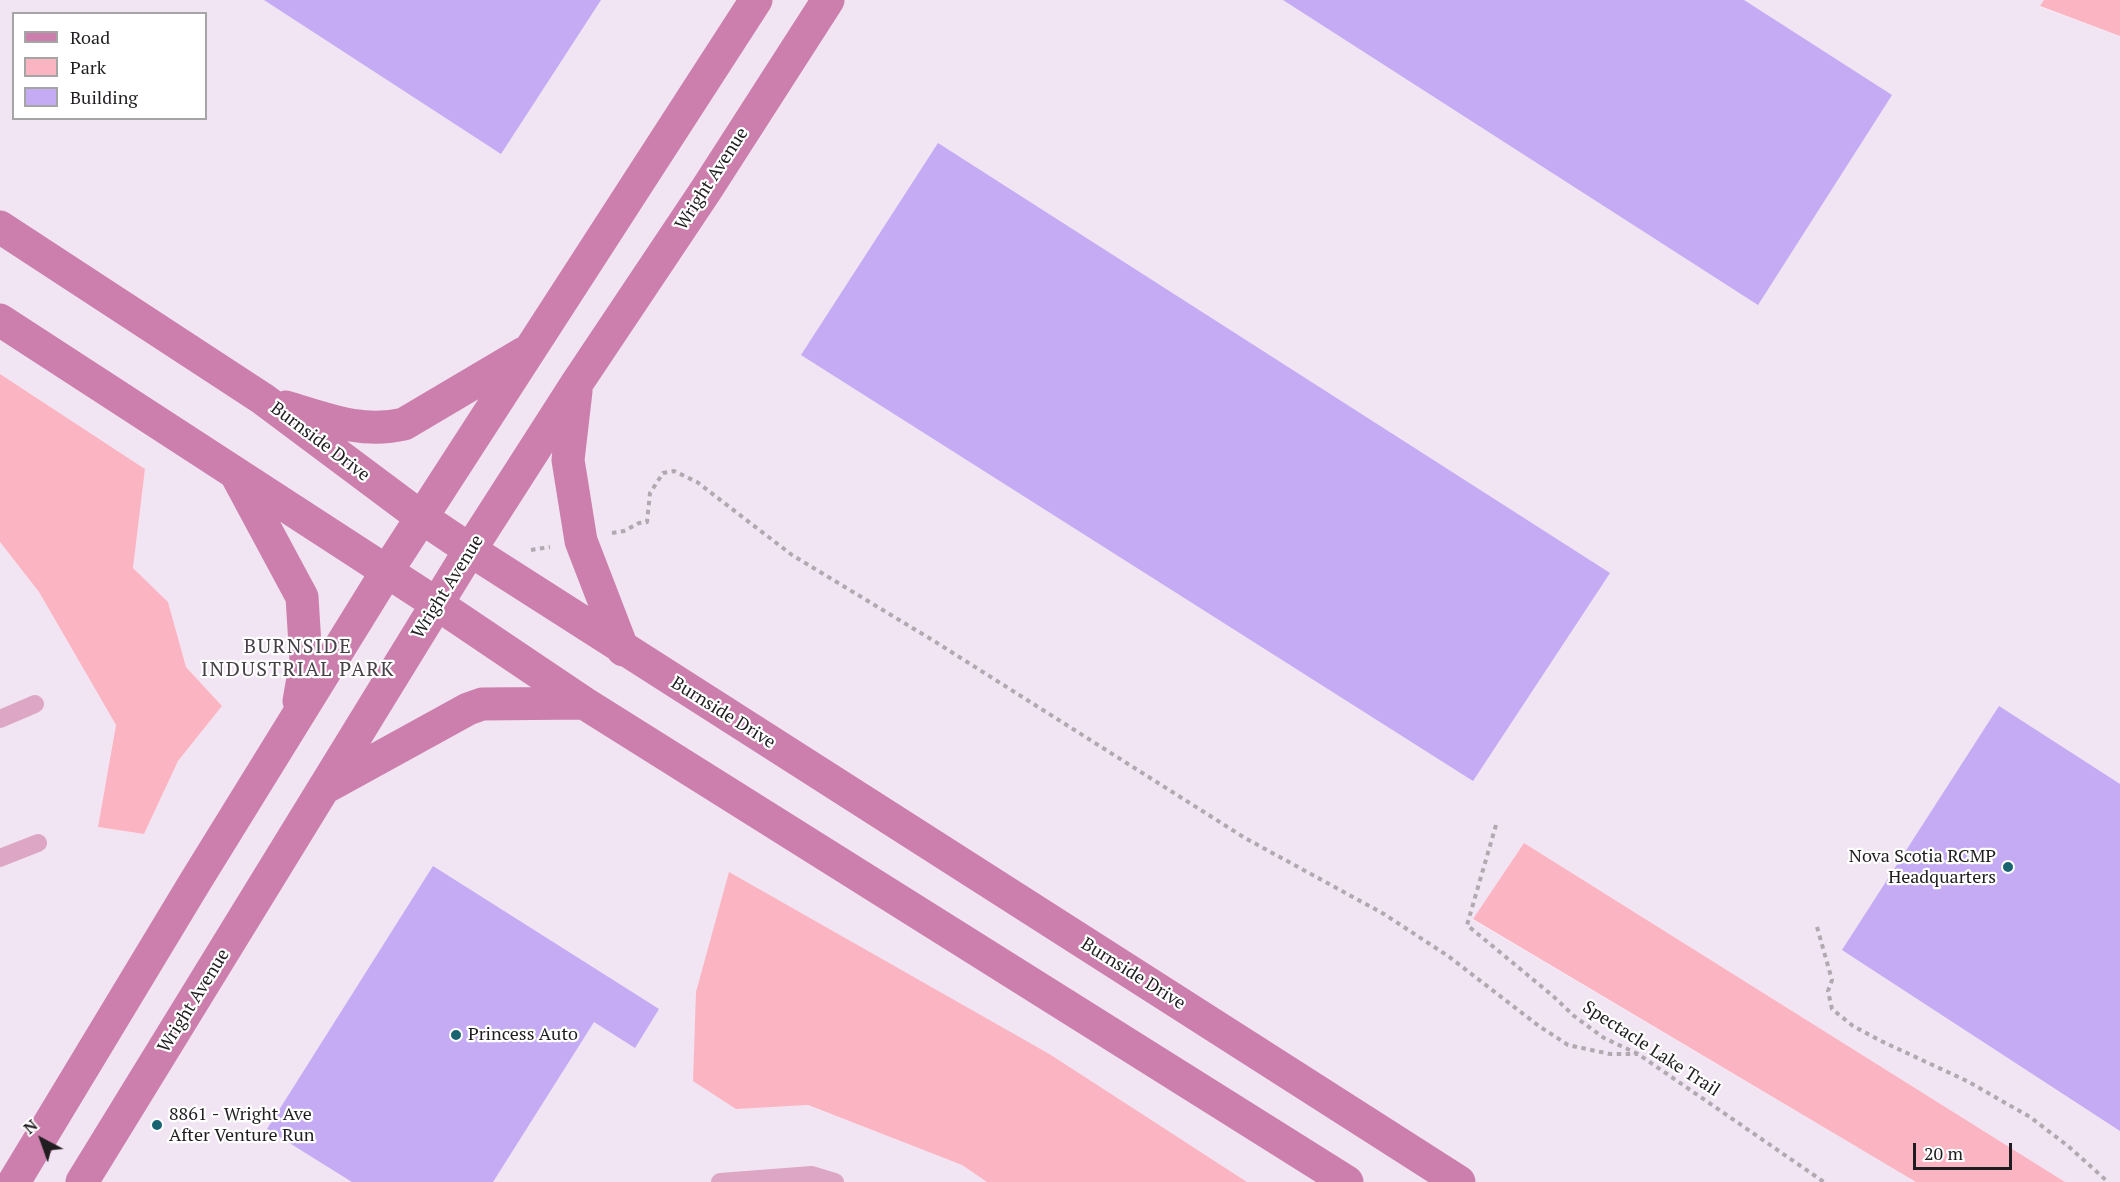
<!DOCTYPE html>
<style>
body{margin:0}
#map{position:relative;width:2120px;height:1182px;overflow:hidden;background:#f9f1fa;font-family:"PT Serif",serif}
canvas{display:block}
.legend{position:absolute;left:12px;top:12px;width:195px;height:108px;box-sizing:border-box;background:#fff;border:2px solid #a6a5a6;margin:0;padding:8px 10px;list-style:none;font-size:18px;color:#201d20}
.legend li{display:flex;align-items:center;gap:12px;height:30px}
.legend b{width:30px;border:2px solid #a6a5a6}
.north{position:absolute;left:12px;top:1110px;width:60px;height:60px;-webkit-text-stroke:4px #fff;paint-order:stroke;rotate:319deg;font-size:16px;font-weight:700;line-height:24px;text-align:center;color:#201d20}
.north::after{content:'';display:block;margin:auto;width:21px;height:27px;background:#201d20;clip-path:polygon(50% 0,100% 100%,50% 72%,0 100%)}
.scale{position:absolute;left:1913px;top:1143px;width:99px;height:27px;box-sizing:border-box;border:3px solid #201d20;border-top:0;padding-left:8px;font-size:18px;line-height:21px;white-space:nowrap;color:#201d20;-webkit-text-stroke:4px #fff;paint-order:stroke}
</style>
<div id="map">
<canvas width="2120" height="1182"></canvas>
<ul class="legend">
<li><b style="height:8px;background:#cc7fac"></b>Road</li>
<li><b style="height:16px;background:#fbb4c2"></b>Park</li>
<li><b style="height:16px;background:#c4abf3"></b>Building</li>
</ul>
<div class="north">N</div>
<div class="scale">20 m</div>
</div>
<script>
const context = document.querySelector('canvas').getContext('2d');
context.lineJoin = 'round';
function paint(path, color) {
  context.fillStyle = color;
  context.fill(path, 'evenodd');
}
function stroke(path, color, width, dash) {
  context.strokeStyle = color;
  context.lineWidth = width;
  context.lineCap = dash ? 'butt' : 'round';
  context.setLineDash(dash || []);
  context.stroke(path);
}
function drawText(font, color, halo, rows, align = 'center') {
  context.font = font + ' "PT Serif",serif';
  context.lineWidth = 4.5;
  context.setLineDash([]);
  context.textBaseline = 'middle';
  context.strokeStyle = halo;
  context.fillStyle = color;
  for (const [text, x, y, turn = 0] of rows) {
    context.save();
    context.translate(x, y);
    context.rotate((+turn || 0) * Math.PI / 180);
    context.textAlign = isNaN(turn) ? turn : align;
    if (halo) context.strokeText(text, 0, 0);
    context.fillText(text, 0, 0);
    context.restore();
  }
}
paint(new Path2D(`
 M 0,0 L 2044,0 L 2040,7 L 2120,36 L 2120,1182 L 2065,1182 L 1524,843 L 1473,920 L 1916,1182 L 1247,1182 L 1051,1055 L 736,1109 L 807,1105 L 962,1165 L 987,1182 L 0,1182 L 0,542 L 39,592 L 116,725 L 98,827 L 144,834 L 178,761 L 222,706 L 186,667 L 168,602 L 133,568 L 145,469 L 0,374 ZM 14,14 L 206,14 L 206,118 L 14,118 Z`), '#f1e4f3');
paint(new Path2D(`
 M 2044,0 L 2120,0 L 2120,36 L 2040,6 Z
 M 0,374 L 145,469 L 133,568 L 168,602 L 186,667 L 222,706 L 178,761 L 144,834 L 98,827 L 116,725 L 39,592 L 0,542 Z
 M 1524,843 L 2065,1182 L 1916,1182 L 1473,919 Z
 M 729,872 L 1051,1055 L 1247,1182 L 987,1182 L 962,1165 L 808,1105 L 736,1109 L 693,1081 L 696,992 Z`), '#fbb4c2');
paint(new Path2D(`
 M 264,0 L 601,0 L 501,154 Z
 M 1283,0 L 1744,0 L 1892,95 L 1758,305 Z
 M 938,143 L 1610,573 L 1473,781 L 801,355 Z
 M 1999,706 L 2120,784 L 2120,1131 L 1842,950 Z
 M 433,866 L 659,1009 L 635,1048 L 594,1022 L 493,1182 L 352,1182 L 267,1129 Z`), '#c4abf3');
stroke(new Path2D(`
 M 612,533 L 624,531 L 639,523 L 647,522 L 650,493 L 663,473 L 674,471 L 697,482 L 792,555 L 934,641 L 1245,838 L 1384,914 L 1448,956 L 1539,1026 L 1568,1045 L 1610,1054 L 1638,1054
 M 531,550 L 550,547
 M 1496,825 L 1467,925 L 1553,996 L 1574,1016 L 1604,1038 L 1638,1054 L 1824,1182
 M 1817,927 L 1832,980 L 1828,991 L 1832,1009 L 1853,1026 L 1881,1041 L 1967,1081 L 2030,1117 L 2068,1146 L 2108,1182`), '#b0a9b0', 4, [4.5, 4.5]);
stroke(new Path2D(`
 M 0,719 L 35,704
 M 0,858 L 38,843
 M 720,1182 L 812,1175 L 835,1182`), '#dca6c4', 18);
stroke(new Path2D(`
 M 0,227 L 263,399 L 421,517 L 470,550 L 1459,1182
 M 0,320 L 437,604 L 584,703 L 1347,1182
 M 576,391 L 568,460 L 581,541 L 623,650
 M 286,407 C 326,419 362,434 404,424 L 524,353
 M 237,476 L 302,597 L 306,661 L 299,701
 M 328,786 L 468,709 L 482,704 L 584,703
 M 14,1182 L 195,882 L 387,571 L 756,0
 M 82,1182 L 470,550 L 577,383 L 706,190 L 828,0`), '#cc7fac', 33);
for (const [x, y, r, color] of [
 [2008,867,6,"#1a6471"],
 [456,1035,6,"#1a6471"],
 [157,1125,6,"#1a6471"]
]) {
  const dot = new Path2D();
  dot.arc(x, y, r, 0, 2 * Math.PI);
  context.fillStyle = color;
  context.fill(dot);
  stroke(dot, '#fff', 2);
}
drawText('18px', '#201d20', '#fff', [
 ["Wright Avenue",712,179,-57],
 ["Burnside Drive",320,442,37],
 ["Wright Avenue",448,587,-58],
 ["Burnside Drive",723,713,32],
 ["Burnside Drive",1133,974,32],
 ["Wright Avenue",194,1001,-58],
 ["Spectacle Lake Trail",1651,1049,33]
]);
drawText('18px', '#201d20', '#fff', [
 ["Nova Scotia RCMP",1996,857,"right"],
 ["Headquarters",1996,878,"right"],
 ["Princess Auto",468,1035],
 ["8861 - Wright Ave",169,1115],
 ["After Venture Run",169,1136]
], 'left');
context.letterSpacing = '1.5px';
drawText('20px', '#474047', '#fff', [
 ["BURNSIDE",298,647],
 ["INDUSTRIAL PARK",298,670]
]);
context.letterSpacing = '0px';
</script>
